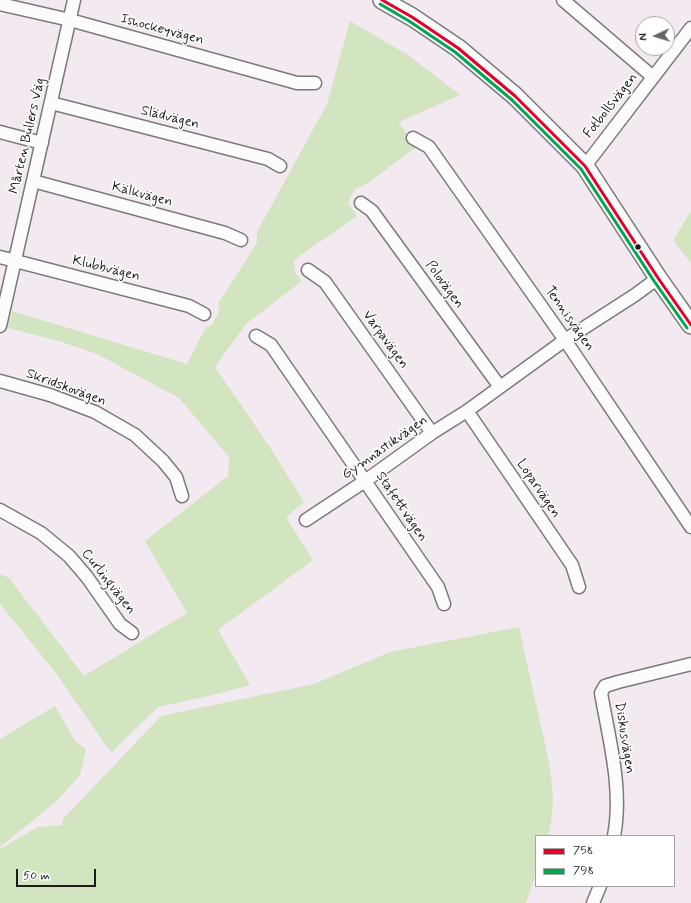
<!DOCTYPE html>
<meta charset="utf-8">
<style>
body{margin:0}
#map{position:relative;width:691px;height:903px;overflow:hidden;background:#f2eaf0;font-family:Mynerve,sans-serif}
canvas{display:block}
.legend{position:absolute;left:535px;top:835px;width:140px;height:52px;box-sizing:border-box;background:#fff;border:1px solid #a4a4a4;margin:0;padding:5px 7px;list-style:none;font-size:12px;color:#1c1c1c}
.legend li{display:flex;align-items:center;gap:8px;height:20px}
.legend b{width:20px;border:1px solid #a4a4a4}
.north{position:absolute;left:635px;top:16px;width:40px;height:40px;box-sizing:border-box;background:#fff;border:1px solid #a4a4a4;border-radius:50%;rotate:266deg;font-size:11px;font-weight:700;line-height:16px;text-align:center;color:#1c1c1c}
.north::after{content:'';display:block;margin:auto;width:14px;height:18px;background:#676466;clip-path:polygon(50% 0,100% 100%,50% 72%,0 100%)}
.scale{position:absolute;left:16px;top:869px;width:80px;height:18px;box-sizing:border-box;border:2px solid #1c1c1c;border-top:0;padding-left:5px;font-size:12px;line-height:14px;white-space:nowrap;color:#1c1c1c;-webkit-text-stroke:3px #fff;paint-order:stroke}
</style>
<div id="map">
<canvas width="691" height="903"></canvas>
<ul class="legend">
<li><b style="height:5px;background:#e4002b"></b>758</li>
<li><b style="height:5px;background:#00a651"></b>798</li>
</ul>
<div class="north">N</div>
<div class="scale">50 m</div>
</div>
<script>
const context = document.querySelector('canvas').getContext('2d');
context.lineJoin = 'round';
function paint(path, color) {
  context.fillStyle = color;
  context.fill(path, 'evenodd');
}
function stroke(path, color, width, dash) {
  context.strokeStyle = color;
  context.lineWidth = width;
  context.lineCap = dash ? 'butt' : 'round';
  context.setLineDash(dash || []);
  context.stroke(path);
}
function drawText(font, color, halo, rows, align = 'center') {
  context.font = font + ' Mynerve,sans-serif';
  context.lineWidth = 3;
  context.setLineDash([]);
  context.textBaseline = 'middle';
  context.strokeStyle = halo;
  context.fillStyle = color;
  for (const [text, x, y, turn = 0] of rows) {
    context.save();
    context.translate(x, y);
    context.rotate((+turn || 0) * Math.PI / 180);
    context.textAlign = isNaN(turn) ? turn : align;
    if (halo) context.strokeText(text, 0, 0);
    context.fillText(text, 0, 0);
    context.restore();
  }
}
paint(new Path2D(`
 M 350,21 L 408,55 L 460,95 L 399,122 L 415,148 L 365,185 L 355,189 L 348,203 L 357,216 L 294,260 L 295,273 L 302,281 L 246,324 L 215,367 L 269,446 L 304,502 L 286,517 L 313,560 L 218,630 L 250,685 L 205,697 L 158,707 L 111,753 L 56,673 L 0,604 L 0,574 L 9,578 L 84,676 L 187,613 L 145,541 L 228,476 L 229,457 L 179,398 L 97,354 L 62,342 L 8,328 L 12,311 L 187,364 L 206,327 L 212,325 L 220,309 L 218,304 L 257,243 L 257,232 L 327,104 Z
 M 691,211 L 691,263 L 673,240 Z
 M 519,627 C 525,656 532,684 538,713 C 547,753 560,796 548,836 L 536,836 L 536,873 L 526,903 L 0,903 L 0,849 L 38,827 L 62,825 L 63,819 L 161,716 L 314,684 L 390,652 Z
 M 55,706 L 75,741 L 86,749 L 80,775 L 58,800 L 0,847 L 0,739 Z`), '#d3e4c1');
const street = new Path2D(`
 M 563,0 L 653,77
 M 0,4 L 70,20 L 297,83 L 315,83
 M 51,103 L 268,159 L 280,166
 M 0,132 L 42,143
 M 413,138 L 429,147 L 565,340 L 691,527
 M 585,166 L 691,28
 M 33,181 L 225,233 L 241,240
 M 361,203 L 372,211 L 500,387
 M 0,257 L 189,306 L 204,314
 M 308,270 L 325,282 L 432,433
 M 0,326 L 74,0
 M 256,336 L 271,345 L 438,587 L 444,604
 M 0,381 L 50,395 L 95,412 L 135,435 L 163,461 L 176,477 L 182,496
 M 467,411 L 572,565 L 579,587
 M 0,510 L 41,533 L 69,556 L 87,577 L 120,624 L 132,633
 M 306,520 L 365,481 L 432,433 L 467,411 L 565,340 L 635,295 L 658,278
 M 614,836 C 623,789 609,739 601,693 L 605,686 L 618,682 L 691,664
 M 593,903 L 600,886`);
const secondary = new Path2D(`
 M 382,0 L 412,17 L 458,48 L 515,96 L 585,166 L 658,278 L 691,325`);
stroke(street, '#7c797b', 15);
stroke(secondary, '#7c797b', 20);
stroke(street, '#fdfcfd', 12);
stroke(secondary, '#fdfcfd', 17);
stroke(new Path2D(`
 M 382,0 L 412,17 L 458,48 L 515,96 L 585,166 L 658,278 L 691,325`), '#e4002b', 3);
stroke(new Path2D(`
 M 380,4 L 409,21 L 455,52 L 512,100 L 581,169 L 654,281 L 687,328`), '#00a651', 3);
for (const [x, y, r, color] of [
 [638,247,3.5,"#1c1c1c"]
]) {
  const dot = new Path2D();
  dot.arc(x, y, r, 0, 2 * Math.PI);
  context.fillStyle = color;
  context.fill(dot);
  stroke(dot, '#fff', 1.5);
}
drawText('14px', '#1c1c1c', '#fff', [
 ["Ishockeyvägen",162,30,15],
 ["Fotbollsvägen",611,106,-52],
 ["Slädvägen",170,118,14],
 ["Mårten Bullers Väg",28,136,-77],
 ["Kälkvägen",142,195,15],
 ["Klubbvägen",106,269,14],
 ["Polovägen",444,285,54],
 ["Tennisvägen",569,319,55],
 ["Varpavägen",385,340,54],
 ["Skridskovägen",66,388,20],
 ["Gymnastikvägen",385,448,-35],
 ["Löparvägen",538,489,56],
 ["Stafettvägen",401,507,56],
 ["Curlingvägen",108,582,52],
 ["Diskusvägen",624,738,81]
]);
</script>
